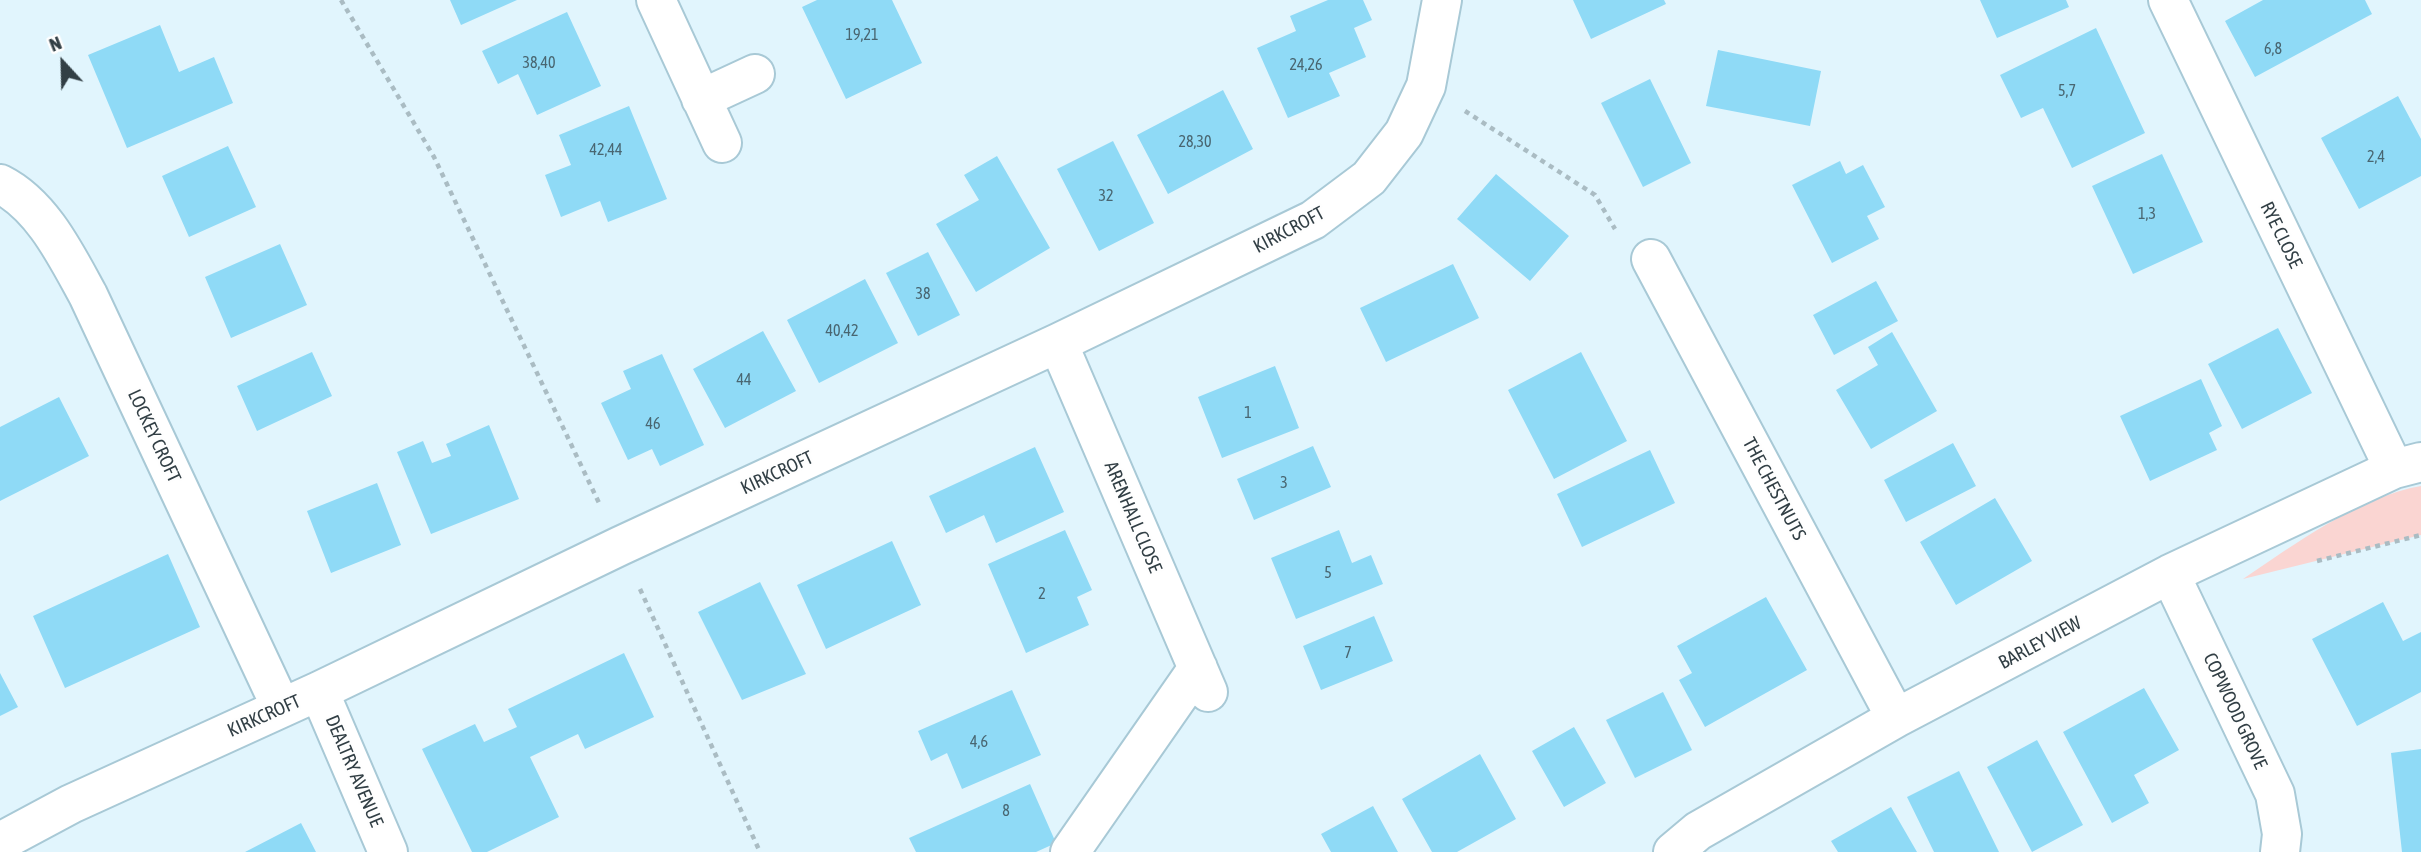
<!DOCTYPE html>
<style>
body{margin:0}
#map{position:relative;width:2421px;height:852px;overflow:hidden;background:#e1f5fd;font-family:"Asap Condensed",sans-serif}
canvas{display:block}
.north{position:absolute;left:28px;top:28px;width:70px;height:70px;-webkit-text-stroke:5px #fefefe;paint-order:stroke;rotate:338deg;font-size:19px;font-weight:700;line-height:28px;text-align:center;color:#323f45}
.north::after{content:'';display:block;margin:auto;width:24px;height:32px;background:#323f45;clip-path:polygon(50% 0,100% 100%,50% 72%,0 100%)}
</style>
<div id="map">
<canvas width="2421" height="852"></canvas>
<div class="north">N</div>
</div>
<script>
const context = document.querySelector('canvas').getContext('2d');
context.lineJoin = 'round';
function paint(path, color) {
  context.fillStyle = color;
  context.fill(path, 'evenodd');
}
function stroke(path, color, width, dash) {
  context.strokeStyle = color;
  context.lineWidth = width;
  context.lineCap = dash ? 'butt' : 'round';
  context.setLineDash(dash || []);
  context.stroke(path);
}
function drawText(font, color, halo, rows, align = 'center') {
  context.font = font + ' "Asap Condensed",sans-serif';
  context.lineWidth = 5;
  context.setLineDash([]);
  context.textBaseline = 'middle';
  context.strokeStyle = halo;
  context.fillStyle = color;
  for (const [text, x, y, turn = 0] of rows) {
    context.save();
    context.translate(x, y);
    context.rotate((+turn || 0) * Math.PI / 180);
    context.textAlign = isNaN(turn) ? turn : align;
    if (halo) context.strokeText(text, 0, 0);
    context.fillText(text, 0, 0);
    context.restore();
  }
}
paint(new Path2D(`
 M 2421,486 L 2421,535 L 2243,579 C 2293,545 2361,496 2421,486 Z`), '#fad5d2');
paint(new Path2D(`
 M 450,0 L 517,0 L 461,25 Z
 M 817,0 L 892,0 L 922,63 L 846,99 L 802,7 Z
 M 1328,0 L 1363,0 L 1372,20 L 1354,28 L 1366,57 L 1329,73 L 1340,96 L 1288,118 L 1257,48 L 1296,31 L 1290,16 Z
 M 1573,0 L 1664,0 L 1666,4 L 1591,39 Z
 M 1980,0 L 2066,0 L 2069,7 L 1997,38 Z
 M 2263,0 L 2365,0 L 2372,14 L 2255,77 L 2225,21 Z
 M 567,12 L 601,86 L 537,115 L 518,74 L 498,84 L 482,51 Z
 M 160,25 L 179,72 L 214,57 L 233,103 L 127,148 L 88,55 Z
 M 2096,28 L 2145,133 L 2072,168 L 2043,108 L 2021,118 L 2000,75 Z
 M 1718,50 L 1821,71 L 1810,126 L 1706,106 Z
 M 1650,79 L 1691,163 L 1643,187 L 1601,103 Z
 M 1223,90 L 1253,149 L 1168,194 L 1137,135 Z
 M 2398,96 L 2421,139 L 2421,176 L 2359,209 L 2321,138 Z
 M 629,106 L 667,199 L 608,222 L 600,201 L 561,217 L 545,175 L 571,165 L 559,135 Z
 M 1113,141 L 1154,223 L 1099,251 L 1057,169 Z
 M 228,146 L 256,207 L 189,237 L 162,176 Z
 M 2162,154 L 2203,242 L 2133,274 L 2092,186 Z
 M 997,156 L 1050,248 L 976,292 L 936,224 L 979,200 L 964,175 Z
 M 1840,161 L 1846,174 L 1863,165 L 1885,207 L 1867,216 L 1879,239 L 1832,263 L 1792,185 Z
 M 1496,174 L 1569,236 L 1530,281 L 1457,219 Z
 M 280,244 L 307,305 L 231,338 L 205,277 Z
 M 928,252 L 960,315 L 918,336 L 886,273 Z
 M 1453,264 L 1479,318 L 1386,362 L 1360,308 Z
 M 865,279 L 898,343 L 819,383 L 787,320 Z
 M 1876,281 L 1898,321 L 1834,355 L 1813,315 Z
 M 2278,328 L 2312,393 L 2242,429 L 2208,364 Z
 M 763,331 L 796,391 L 725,428 L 693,369 Z
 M 1892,332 L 1937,411 L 1871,449 L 1836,390 L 1878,365 L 1868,347 Z
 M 312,352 L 332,396 L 257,431 L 237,386 Z
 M 1581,352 L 1627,441 L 1554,479 L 1508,390 Z
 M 662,354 L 704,445 L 660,466 L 652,449 L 628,460 L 601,403 L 631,389 L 623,371 Z
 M 1275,366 L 1299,428 L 1222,458 L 1198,397 Z
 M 2201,379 L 2222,426 L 2209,433 L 2217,450 L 2150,481 L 2120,416 Z
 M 59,397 L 89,456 L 0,501 L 0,427 Z
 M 489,425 L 519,499 L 431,534 L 397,452 L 423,441 L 432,463 L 451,456 L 446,444 Z
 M 1953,443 L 1976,486 L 1906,522 L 1884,480 Z
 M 1313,446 L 1331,487 L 1254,520 L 1237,479 Z
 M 1035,447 L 1064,512 L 996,543 L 984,515 L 946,533 L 929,496 Z
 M 1650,450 L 1675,503 L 1582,547 L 1557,494 Z
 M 377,483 L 401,545 L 331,573 L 307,511 Z
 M 1995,498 L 2032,561 L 1956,605 L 1920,542 Z
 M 1065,530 L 1092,590 L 1077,597 L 1089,625 L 1026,653 L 988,564 Z
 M 1339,530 L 1352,563 L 1371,555 L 1383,584 L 1296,619 L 1271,558 Z
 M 892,541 L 921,605 L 826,649 L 797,585 Z
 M 168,554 L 200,627 L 65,688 L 33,616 Z
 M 760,582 L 806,674 L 742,700 L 698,612 Z
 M 1766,597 L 1807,670 L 1705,727 L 1679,680 L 1692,673 L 1677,646 Z
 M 2383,602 L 2403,641 L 2421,632 L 2421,692 L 2357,726 L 2312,639 Z
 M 1374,616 L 1393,661 L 1321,690 L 1303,646 Z
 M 624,653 L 654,717 L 585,749 L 578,734 L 530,757 L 559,817 L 487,852 L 472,852 L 422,749 L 475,724 L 484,742 L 517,727 L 508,709 Z
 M 0,673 L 18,707 L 0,716 Z
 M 2144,688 L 2179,750 L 2134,775 L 2149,803 L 2112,823 L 2063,732 Z
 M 1012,690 L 1041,755 L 962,789 L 947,753 L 931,761 L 918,731 Z
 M 1663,692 L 1692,750 L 1635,778 L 1606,720 Z
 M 1574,727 L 1606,783 L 1564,807 L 1532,751 Z
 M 2037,740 L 2083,825 L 2032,852 L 1987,767 Z
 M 2421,749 L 2421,852 L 2402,852 L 2391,753 Z
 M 1480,754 L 1516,819 L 1457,852 L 1432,852 L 1402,799 Z
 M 1959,771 L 1999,852 L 1934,852 L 1907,797 Z
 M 1030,784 L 1056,843 L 1036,852 L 916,852 L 909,838 Z
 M 1373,806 L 1398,852 L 1331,852 L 1321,834 Z
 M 1891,807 L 1917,852 L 1838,852 L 1831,841 Z
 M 301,823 L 316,852 L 245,852 Z`), '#8fdaf6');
const minor = new Path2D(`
 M 656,0 L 722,143
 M 2168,0 L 2394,469
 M 701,99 L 755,74
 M 0,184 C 42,205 66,255 88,295 L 281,707
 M 1651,259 L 1896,718
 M 1058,343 L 1208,692
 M 2170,574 L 2275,794 L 2282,834 L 2280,852
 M 319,691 L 388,852
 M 0,842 L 71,804 L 319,691 L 620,546 L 1058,343 L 1313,220 L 1369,178 L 1404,133 L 1426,86 L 1442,0
 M 1070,852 L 1198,668
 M 1673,852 L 1698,831 L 1896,718 L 2170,574 L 2394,469 L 2421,462`);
stroke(minor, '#a8c9d6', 42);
stroke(new Path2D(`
 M 341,0 L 434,157 L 600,505
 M 1465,111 L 1595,195 L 1615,229
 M 2317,561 L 2421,535
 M 640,589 L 760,852`), '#aabcc3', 4.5, [5, 5]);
stroke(minor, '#fff', 38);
drawText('16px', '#496671', null, [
 ["19,21",862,35],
 ["6,8",2273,49],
 ["38,40",539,63],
 ["24,26",1306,65],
 ["5,7",2067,91],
 ["28,30",1195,142],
 ["42,44",606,150],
 ["2,4",2376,157],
 ["32",1106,196],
 ["1,3",2147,214],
 ["38",923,294],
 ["40,42",842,331],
 ["44",744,380],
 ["1",1248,413],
 ["46",653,424],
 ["3",1284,483],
 ["5",1328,573],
 ["2",1042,594],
 ["7",1348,653],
 ["4,6",979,742],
 ["8",1006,811]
]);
drawText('19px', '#323f45', '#fefefe', [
 ["KIRKCROFT",1289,230,-28],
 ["RYE CLOSE",2281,235,64],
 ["LOCKEY CROFT",154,436,65],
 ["KIRKCROFT",777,473,-25],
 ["THE CHESTNUTS",1774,489,62],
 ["ARENHALL CLOSE",1133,517,67],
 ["BARLEY VIEW",2040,643,-28],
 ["COPWOOD GROVE",2235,711,65],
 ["KIRKCROFT",264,716,-24],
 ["DEALTRY AVENUE",354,771,67]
]);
</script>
